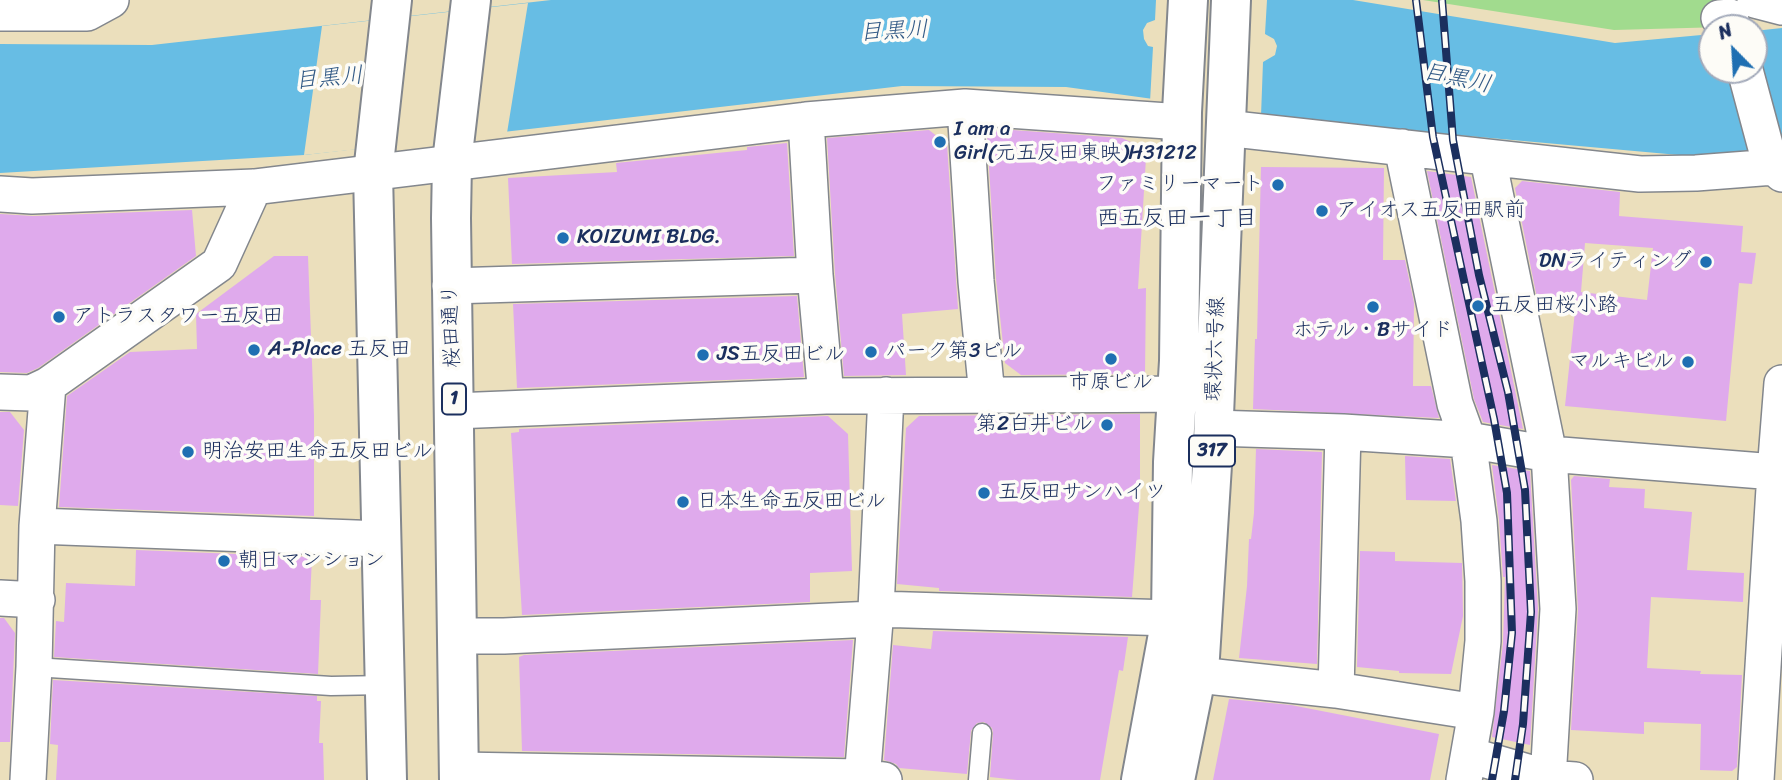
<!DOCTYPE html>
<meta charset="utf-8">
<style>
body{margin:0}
#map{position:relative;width:1782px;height:780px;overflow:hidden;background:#ebdfbc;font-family:Sriracha,sans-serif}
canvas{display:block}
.north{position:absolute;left:1698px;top:14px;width:70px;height:70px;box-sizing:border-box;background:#fdfcf7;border:2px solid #a3aaba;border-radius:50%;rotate:336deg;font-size:19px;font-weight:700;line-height:28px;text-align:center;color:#1b2f5e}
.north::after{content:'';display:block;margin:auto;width:24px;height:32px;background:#1f6fb2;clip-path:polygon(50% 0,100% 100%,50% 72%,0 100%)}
</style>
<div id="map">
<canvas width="1782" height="780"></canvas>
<div class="north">N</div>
</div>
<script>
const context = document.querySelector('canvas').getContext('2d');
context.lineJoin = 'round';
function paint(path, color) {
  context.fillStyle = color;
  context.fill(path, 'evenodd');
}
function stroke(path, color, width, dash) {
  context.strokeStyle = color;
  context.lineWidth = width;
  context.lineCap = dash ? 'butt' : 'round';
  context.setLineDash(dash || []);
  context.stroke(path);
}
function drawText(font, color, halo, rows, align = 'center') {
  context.font = font + ' Sriracha,"Klee One",sans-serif';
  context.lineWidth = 7;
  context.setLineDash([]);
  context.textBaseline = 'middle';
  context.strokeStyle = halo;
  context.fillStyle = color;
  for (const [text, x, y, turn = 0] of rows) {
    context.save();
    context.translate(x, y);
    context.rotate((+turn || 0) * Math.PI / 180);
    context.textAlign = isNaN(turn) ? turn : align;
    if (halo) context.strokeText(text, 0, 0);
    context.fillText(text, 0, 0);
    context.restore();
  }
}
paint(new Path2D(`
 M 1423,0 L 1717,0 L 1723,27 L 1614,30 Z`), '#a1db8e');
paint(new Path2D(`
 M 551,0 L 1353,0 L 1615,43 L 1712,34 L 1712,70 L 1754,70 L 1754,31 L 1782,28 L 1782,149 L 1712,158 L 1335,124 L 1066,87 L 902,86 L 304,155 L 0,173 L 0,44 L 152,45 Z`), '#67bde4');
paint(new Path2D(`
 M 1156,0 L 1267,0 L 1265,34 L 1274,39 L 1277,46 L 1275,55 L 1263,62 L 1261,116 L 1150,102 L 1153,47 L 1148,46 L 1144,39 L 1143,30 L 1147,23 L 1155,20 Z
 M 528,3 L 507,133 L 304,155 L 322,26 Z`), '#ebdfbc');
paint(new Path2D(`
 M 999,129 L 1122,138 L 1142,147 L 1146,158 L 1138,289 L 1146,288 L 1145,374 L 1021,375 L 1005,363 L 996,279 L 987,136 Z
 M 929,130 L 947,144 L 958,309 L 902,314 L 906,375 L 844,376 L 835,274 L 827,138 Z
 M 787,143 L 794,256 L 512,264 L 508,178 L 617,172 L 616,163 L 747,150 L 747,147 Z
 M 1261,167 L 1384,168 L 1383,260 L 1405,260 L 1414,303 L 1413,386 L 1431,386 L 1439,418 L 1253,409 L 1255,339 L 1257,339 Z
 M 1427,171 L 1471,177 L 1523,429 L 1483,422 L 1474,399 Z
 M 1522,181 L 1620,192 L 1619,216 L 1743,226 L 1741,252 L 1756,253 L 1752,284 L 1739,283 L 1726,421 L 1565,406 L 1575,311 L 1539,308 L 1515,188 ZM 1585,243 L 1653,248 L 1647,300 L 1581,292 Z
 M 192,210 L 196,256 L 38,368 L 27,373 L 0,372 L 0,214 L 33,216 Z
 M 274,256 L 308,256 L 314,416 L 314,516 L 59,507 L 67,396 L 130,352 L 197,349 L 196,314 Z
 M 797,296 L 804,377 L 517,388 L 513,304 Z
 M 0,412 L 10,412 L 24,430 L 18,506 L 0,505 Z
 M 1140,414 L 1140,493 L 1132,597 L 939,591 L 939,588 L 897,584 L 906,428 L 919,416 Z
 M 828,416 L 848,434 L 852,571 L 810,573 L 810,602 L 522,615 L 511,433 L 519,432 L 519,429 Z
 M 1256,449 L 1322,452 L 1317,664 L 1239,658 L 1247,586 L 1249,539 L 1251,539 L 1254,513 Z
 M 1405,456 L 1450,459 L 1456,501 L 1406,500 Z
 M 1492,465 L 1530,471 L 1538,609 L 1530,745 L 1492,737 L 1503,643 L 1505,577 L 1503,577 L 1499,520 Z
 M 1574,476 L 1610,479 L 1609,487 L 1645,489 L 1644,508 L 1692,512 L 1687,570 L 1744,573 L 1743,602 L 1651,597 L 1647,668 L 1701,671 L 1700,674 L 1742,675 L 1737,767 L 1732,771 L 1700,770 L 1701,724 L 1644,722 L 1644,734 L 1571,730 L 1578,610 L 1571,480 Z
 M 136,550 L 312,557 L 310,600 L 321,600 L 318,674 L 54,657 L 56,621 L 64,622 L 66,583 L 135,586 Z
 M 1360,551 L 1395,552 L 1395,561 L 1462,563 L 1463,616 L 1451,674 L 1399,673 L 1399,671 L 1357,667 Z
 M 0,618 L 4,618 L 15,633 L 10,742 L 0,742 Z
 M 933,631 L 1128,637 L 1123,671 L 1119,670 L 1100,780 L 1017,780 L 990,777 L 993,733 L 992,728 L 984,722 L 977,723 L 971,731 L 967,774 L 899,768 L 896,764 L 884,760 L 893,645 L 931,649 Z
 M 853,640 L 844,757 L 522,751 L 519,657 L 524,655 Z
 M 53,680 L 317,696 L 317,701 L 321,701 L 319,743 L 323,743 L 324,780 L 56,780 L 58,745 L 50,744 Z
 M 1229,699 L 1291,705 L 1439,734 L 1430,780 L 1213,780 Z`), '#dfaaec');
const lane = new Path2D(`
 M 34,667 L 331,686 L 386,685
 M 978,780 L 982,733`);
const street = new Path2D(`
 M 1755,0 L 1782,7
 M 0,13 L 87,13 L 111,0
 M 1719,18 L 1730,17 L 1733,28
 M 1745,70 L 1767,152
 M 965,107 L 976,281 L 987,396
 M 806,120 L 815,275 L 826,396
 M 1225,128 L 1640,174 L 1696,173 L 1774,167 L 1782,174
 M 1402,147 L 1455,404 L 1468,440 L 1479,521 L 1483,581 L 1483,641 L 1476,712 L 1464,780
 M 1488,159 L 1549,454 L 1558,609 L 1548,780
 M 0,194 L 32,196 L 254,187 L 806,120 L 965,107 L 1182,122
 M 450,286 L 815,275
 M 0,392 L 31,393 L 48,385 L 219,264 L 254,187
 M 454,411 L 826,396 L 1206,394
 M 1213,428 L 1343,432 L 1468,440 L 1549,454 L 1775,472 L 1782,383
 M 37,526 L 382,539
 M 0,598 L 37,600
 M 876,609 L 1171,618
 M 456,636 L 504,636 L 874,619
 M 1198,675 L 1336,690 L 1476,712
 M 1336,690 L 1343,432
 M 1469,755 L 1548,778 L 1575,780
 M 459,770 L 862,777 L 884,780
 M 28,780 L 34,667 L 37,526 L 48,385
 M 862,780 L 876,609 L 886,395
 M 1756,780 L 1775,472 L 1782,472`);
const primary = new Path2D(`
 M 1141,780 L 1171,618 L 1173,462 L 1179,361 L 1182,112 L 1188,0
 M 1175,780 L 1200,657 L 1212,465 L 1231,0`);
const highway = new Path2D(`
 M 387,780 L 373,173 L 392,0
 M 459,780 L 451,218 L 452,162 L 471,0`);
stroke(lane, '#83878d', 21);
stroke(street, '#83878d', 38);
stroke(primary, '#83878d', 42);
stroke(highway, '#83878d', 42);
stroke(lane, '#fff', 18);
stroke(street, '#fff', 35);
stroke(primary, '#fff', 38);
stroke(highway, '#fff', 38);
const rail = new Path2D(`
 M 1416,0 L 1433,137 L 1494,419 L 1507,493 L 1512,633 L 1504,711 L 1492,780
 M 1442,0 L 1453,140 L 1479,275 L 1508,392 L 1525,490 L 1531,612 L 1523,724 L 1515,780`);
stroke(rail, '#1b2f5e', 8);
stroke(rail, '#fdfcf7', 5, [16]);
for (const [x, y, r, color] of [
 [940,142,7,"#1f6fb2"],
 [1278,185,7,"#1f6fb2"],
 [1322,211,7,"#1f6fb2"],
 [563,238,7,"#1f6fb2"],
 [1706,262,7,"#1f6fb2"],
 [1478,306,7,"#1f6fb2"],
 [1373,307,7,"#1f6fb2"],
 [59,317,7,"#1f6fb2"],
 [254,350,7,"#1f6fb2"],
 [871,352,7,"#1f6fb2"],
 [703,355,7,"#1f6fb2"],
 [1111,359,7,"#1f6fb2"],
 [1688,362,7,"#1f6fb2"],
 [1107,425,7,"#1f6fb2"],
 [188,452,7,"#1f6fb2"],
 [984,493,7,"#1f6fb2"],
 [683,502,7,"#1f6fb2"],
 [224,561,7,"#1f6fb2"]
]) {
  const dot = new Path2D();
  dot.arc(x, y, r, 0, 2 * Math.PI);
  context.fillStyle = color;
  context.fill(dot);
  stroke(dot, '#fdfcf7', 2.5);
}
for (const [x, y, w] of [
 [454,399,24],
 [1212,451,46]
]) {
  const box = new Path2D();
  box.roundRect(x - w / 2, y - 15.5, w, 31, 5);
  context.fillStyle = '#fdfcf7';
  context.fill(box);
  stroke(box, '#1b2f5e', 2);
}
drawText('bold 19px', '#1b2f5e', null, [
 ["1",454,399],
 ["317",1212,451]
]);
drawText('21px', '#1b2f5e', '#fdfcf7', [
 ["I am a",954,130],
 ["Girl(元五反田東映)H31212",954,154],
 ["ファミリーマート",1264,185,"right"],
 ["アイオス五反田駅前",1336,211],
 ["KOIZUMI BLDG.",577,238],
 ["DNライティング",1692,262,"right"],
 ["五反田桜小路",1492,306],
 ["アトラスタワー五反田",73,317],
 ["ホテル・Bサイド",1373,331,"center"],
 ["A-Place 五反田",268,350],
 ["パーク第3ビル",885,352],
 ["JS五反田ビル",717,355],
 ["マルキビル",1674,362,"right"],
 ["市原ビル",1111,383,"center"],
 ["第2白井ビル",1093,425,"right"],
 ["明治安田生命五反田ビル",202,452],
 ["五反田サンハイツ",998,493],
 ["日本生命五反田ビル",697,502],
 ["朝日マンション",238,561]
], 'left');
drawText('21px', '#1b2f5e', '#fdfcf7', [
 ["桜田通り",452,326,-92],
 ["環状六号線",1216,349,-88]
]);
drawText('italic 23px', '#325a86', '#fdfcf7', [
 ["目黒川",894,32,-3],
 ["目黒川",329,79,-5],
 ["目黒川",1457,79,12]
]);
drawText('23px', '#1b2f5e', '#fdfcf7', [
 ["西五反田一丁目",1177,219]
]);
</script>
